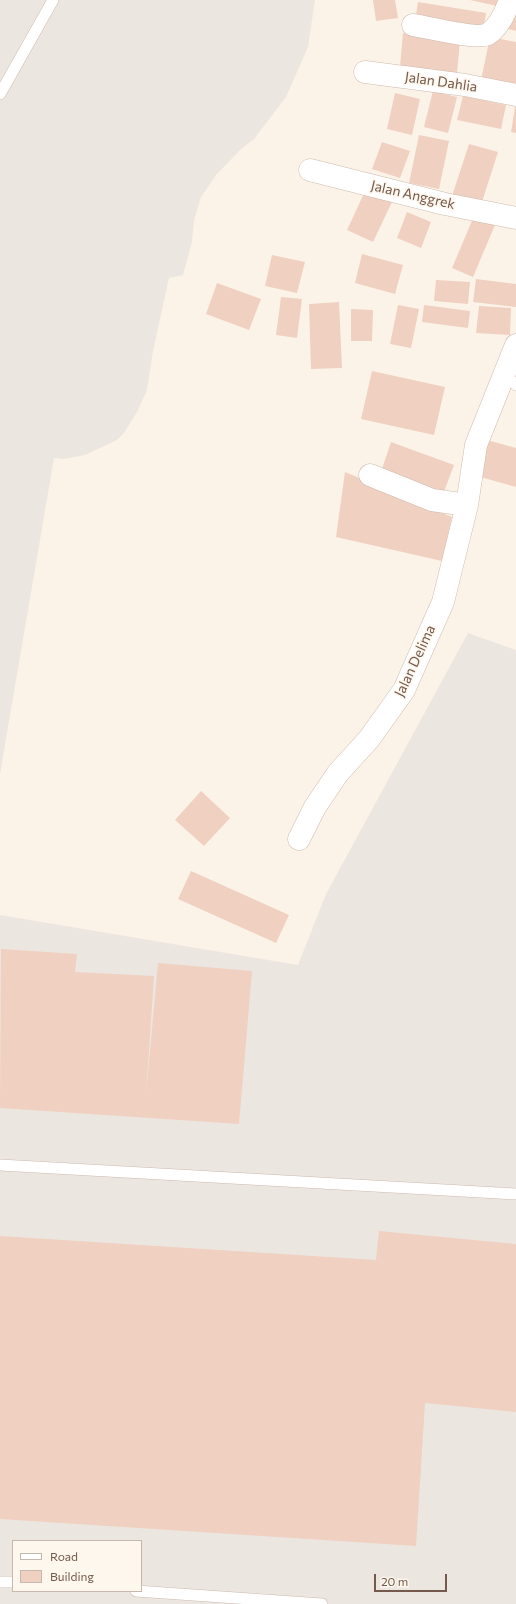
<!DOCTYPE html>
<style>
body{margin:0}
#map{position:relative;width:516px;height:1604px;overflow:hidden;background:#fcf3e8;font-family:Commissioner,sans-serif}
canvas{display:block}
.legend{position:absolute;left:12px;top:1540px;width:130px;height:52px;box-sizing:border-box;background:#fef7ee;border:1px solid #c7b8ad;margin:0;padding:5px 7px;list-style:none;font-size:12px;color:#75594c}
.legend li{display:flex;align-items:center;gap:8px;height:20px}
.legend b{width:20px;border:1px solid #c7b8ad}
.scale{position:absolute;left:374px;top:1574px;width:73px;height:18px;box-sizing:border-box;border:2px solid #75594c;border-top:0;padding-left:5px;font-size:12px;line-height:14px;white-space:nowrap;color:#75594c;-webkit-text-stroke:3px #fef7ee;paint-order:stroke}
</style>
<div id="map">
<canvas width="516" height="1604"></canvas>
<ul class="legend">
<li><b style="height:5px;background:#fff"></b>Road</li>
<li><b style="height:11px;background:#f0d0c0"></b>Building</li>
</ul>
<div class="scale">20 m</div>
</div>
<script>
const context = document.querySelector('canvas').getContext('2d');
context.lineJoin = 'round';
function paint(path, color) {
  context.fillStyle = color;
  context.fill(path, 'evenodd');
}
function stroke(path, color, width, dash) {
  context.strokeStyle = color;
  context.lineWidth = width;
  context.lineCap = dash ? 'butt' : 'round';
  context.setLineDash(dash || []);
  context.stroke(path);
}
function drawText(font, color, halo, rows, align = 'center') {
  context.font = font + ' Commissioner,sans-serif';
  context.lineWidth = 3;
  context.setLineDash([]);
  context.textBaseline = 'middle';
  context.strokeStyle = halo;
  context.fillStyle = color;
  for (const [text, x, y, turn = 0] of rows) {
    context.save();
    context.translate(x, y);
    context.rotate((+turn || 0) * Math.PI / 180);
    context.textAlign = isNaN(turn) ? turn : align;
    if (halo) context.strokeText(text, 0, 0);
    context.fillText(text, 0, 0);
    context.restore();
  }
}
paint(new Path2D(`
 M 0,0 L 315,0 L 308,47 L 286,97 L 254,139 L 241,149 L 217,174 L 201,197 L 194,220 L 192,242 L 183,275 L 169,278 L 153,351 L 147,390 L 137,412 L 124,433 L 117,440 L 85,455 L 64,459 L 54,458 L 0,774 Z
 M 468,633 L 516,650 L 516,1604 L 0,1604 L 0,915 L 298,965 L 326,894 ZM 13,1541 L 141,1541 L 141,1591 L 13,1591 Z`), '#ece6e1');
paint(new Path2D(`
 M 373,0 L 395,0 L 398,18 L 376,21 Z
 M 470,0 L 498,0 L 497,6 Z
 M 418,2 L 486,13 L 483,32 L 415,21 Z
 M 516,3 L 516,31 L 508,29 Z
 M 403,33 L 460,40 L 457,73 L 400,66 Z
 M 490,37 L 516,42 L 516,88 L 481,80 Z
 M 433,91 L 457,97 L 448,133 L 424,127 Z
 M 395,93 L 420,99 L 412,135 L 387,129 Z
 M 463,96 L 506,105 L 501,129 L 457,120 Z
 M 515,107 L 516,107 L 516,133 L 511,132 Z
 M 419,135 L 449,141 L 439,189 L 409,183 Z
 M 382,142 L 410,151 L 400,178 L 372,169 Z
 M 469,144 L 498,152 L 481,205 L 452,196 Z
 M 366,189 L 392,202 L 373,242 L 347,230 Z
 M 407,212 L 431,222 L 421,248 L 397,238 Z
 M 474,216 L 495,225 L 473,277 L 452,268 Z
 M 362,254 L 403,265 L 395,294 L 355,283 Z
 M 272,255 L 305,262 L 297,293 L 265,286 Z
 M 476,279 L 516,284 L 516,307 L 473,302 Z
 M 436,280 L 470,282 L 468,304 L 434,301 Z
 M 217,283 L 261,299 L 249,330 L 206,314 Z
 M 281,297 L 302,299 L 297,338 L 276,335 Z
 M 339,302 L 342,368 L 311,369 L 309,304 Z
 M 398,305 L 419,309 L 411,348 L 390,344 Z
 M 424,305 L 470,311 L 468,328 L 422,322 Z
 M 479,306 L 511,308 L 510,335 L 476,333 Z
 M 351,309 L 373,310 L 372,341 L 351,341 Z
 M 372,371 L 445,387 L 434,435 L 361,419 Z
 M 487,440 L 516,448 L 516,487 L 477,476 Z
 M 391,442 L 454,465 L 442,497 L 380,475 Z
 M 345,472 L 452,517 L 442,561 L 336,537 Z
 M 201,791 L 230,818 L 204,846 L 175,820 Z
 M 191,871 L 289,915 L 276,943 L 178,899 Z
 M 1,949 L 77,954 L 75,972 L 154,976 L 146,1095 L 158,963 L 252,971 L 239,1124 L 0,1108 Z
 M 379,1231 L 516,1244 L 516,1412 L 425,1403 L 416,1546 L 0,1519 L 0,1236 L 376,1260 Z`), '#f0d0c0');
const lane = new Path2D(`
 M 0,94 L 53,0
 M 504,373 L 516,385
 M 0,1165 L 516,1194
 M 0,1582 L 13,1582
 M 136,1591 L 322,1604`);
const street = new Path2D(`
 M 413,25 C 427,27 478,40 488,34 C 499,27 506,11 510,0
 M 365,72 L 465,85 L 516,95
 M 310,170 L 445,204 L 516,218
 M 370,475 L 432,500 L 467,505
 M 299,839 L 315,807 L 338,773 L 369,739 L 404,690 L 443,602 L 467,505 L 476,445 L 516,345`);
stroke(lane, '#cdbaae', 12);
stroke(street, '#cdbaae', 23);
stroke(lane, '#fff', 11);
stroke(street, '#fff', 22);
drawText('14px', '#75594c', '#fef7ee', [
 ["Jalan Dahlia",441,82,8],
 ["Jalan Anggrek",413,195,13],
 ["Jalan Delima",415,661,-65]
]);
</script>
